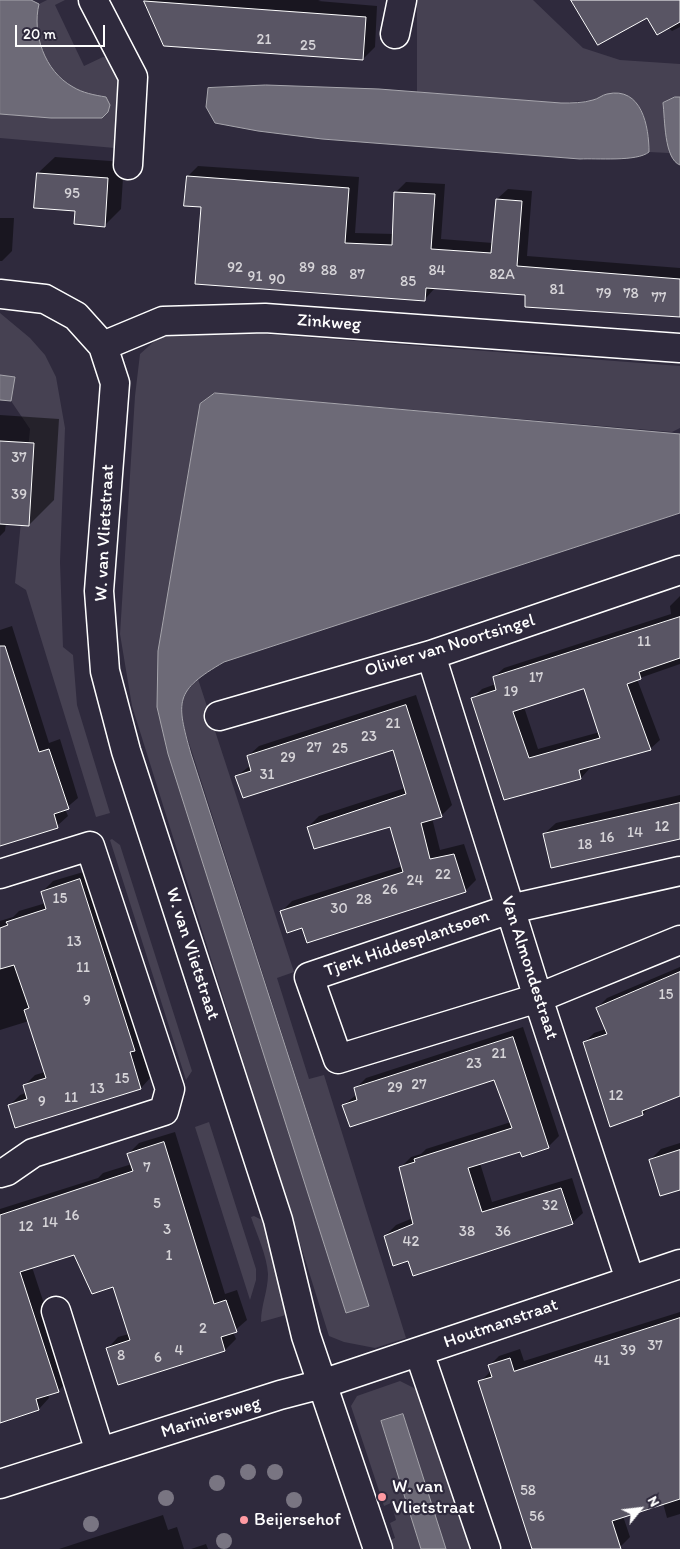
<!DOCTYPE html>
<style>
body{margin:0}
#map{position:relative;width:680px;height:1549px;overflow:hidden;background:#2f2a3d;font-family:Itim,sans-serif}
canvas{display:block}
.north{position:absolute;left:615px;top:1484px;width:50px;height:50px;-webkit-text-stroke:4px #2f2a3d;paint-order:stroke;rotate:61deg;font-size:14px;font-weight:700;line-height:20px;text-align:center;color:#fff}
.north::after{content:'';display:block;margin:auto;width:18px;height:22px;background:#fff;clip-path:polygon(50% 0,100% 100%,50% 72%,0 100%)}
.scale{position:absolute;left:15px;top:25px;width:90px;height:22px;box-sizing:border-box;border:2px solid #fff;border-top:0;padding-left:6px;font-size:15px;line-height:18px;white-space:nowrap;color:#fff;-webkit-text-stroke:4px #2f2a3d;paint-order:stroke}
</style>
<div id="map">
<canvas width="680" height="1549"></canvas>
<div class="north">N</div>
<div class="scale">20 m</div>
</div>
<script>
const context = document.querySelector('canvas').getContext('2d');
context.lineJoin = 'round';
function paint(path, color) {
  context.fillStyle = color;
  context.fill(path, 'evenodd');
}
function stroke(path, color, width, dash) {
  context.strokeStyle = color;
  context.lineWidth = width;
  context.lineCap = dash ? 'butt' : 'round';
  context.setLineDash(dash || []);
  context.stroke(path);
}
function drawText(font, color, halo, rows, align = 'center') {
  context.font = font + ' Itim,sans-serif';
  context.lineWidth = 4.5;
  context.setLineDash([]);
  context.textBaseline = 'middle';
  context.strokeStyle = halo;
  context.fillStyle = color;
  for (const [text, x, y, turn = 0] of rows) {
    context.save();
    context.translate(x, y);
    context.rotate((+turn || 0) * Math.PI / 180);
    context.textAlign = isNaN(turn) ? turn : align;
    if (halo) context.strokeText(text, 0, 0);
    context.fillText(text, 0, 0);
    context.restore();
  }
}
paint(new Path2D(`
 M 47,0 L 65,0 L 55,5 L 84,66 L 103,57 L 109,58 L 126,94 L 121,144 L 115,148 L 0,138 L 0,114 L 51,118 L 102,118 L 106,97 C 94,95 83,93 73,87 C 44,71 32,33 39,4 Z
 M 417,0 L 533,0 L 583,48 L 620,60 L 680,64 L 680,97 L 675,97 L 663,104 L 669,153 L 649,152 C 649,134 647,120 638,105 L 606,94 L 595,100 L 561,103 L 417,92 Z
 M 0,313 L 30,338 L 45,355 L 56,377 L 65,428 L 60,562 L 63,647 L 73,655 L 77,705 L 110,813 L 96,817 L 26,590 L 15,583 L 30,429 L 11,401 L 15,377 L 0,375 Z
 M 168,329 L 212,330 L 680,366 L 680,428 L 672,432 L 215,393 L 200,404 L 158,651 L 157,707 L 168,754 L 346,1313 L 369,1306 L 182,721 L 182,696 L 198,679 L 294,972 L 277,978 L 309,1079 L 324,1075 L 406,1338 L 375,1348 L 344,1342 L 329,1336 L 132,706 L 120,634 L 135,396 L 140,354 Z
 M 112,839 L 120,845 L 192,1071 L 186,1080 L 110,840 Z
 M 209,1122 L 256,1269 L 256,1280 L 250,1300 L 195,1127 Z
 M 254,1216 L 264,1221 L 286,1315 L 261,1322 C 261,1305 268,1291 268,1274 C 267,1256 257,1235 251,1217 Z
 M 400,1381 L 420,1391 L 471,1549 L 446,1549 L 403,1414 L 381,1422 L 421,1549 L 391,1549 L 388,1541 L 395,1538 L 390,1523 L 396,1520 L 391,1503 L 384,1506 L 351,1406 L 357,1396 Z`), '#464152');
const water = new Path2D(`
 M 0,0 L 31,0 L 39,4 C 32,33 44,71 73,87 C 83,93 94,95 106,97 L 110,105 L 108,112 L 102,118 L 51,118 L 0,114 Z
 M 266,85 L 379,89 L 561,103 C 572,103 583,103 593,100 C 598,99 602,95 607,94 C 642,86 649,127 649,152 C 637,162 596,158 580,159 L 322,139 L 258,131 L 215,123 L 206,107 L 208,88 Z
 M 675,97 L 680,97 L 680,165 C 664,159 665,119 663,103 Z
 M 0,375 L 15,377 L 11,401 L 0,400 Z
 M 215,393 L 680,434 L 680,513 L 224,662 C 174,691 176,701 191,754 L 369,1306 L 346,1313 L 168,754 L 157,707 L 158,651 L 200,404 Z
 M 403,1414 L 446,1549 L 421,1549 L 381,1421 Z`);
paint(water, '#6d6a77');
stroke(water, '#a7a6ad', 1);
paint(new Path2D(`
 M 145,0 L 321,0 L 318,1 L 377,6 L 375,47 L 363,59 L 165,45 Z
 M 639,0 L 680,0 L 680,27 L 672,31 Z
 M 55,157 L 124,162 L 121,209 L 104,226 L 76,210 L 38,173 Z
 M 198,166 L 359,177 L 355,233 L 394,234 L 395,193 L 406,182 L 445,184 L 441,239 L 493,243 L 497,199 L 508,189 L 532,191 L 527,256 L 680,268 L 680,316 L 527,294 L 435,288 L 425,299 L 203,206 L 188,176 Z
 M 0,218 L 14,218 L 12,251 L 2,261 L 0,261 Z
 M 0,415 L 59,419 L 54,500 L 29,525 L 6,523 L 5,531 L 0,536 Z
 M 680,596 L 680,664 L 637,679 L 660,740 L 650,749 L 589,766 L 590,768 L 581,778 L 505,798 L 473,698 L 482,689 L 496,684 L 494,677 L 504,668 L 671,614 L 670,606 ZM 585,688 L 600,732 L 538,749 L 524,707 Z
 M 12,626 L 49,743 L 60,739 L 78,798 L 65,809 L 68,816 L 57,826 L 0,845 L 0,630 Z
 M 416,695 L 452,805 L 441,816 L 432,818 L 440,850 L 464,844 L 476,880 L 465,891 L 303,927 L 281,912 L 292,901 L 403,866 L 391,825 L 308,827 L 319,816 L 405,788 L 394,749 L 237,776 L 251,765 L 248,756 L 259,746 Z
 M 680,795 L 680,838 L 544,834 L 556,823 Z
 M 90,870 L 151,1077 L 141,1088 L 9,1106 L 20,1095 L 26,1093 L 24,1086 L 35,1075 L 45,1072 L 29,1021 L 0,1030 L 0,921 L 13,917 L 19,911 L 46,903 L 42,892 L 53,881 Z
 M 680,967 L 680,1095 L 650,1107 L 643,1114 L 610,1125 L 584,1043 L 594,1033 L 606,1029 L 597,1008 L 607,998 Z
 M 523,1027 L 559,1136 L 548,1147 L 520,1150 L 480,1163 L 492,1202 L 572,1178 L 583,1213 L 572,1223 L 385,1236 L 396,1225 L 413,1218 L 401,1167 L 411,1157 L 421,1154 L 426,1149 L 511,1122 L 495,1079 L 344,1105 L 357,1094 L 355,1089 L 366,1078 Z
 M 175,1132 L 225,1294 L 237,1290 L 247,1320 L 233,1332 L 236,1339 L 225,1350 L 119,1384 L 108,1348 L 118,1337 L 129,1334 L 113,1285 L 74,1253 L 32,1267 L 69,1380 L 58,1391 L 48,1394 L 49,1398 L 39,1409 L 0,1421 L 0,1209 L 98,1178 L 103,1173 L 132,1164 L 128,1154 L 139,1143 Z
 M 680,1143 L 680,1189 L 650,1160 L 661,1149 Z
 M 680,1312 L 680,1514 L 667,1518 L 663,1503 L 623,1516 L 630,1537 L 620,1547 L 615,1549 L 533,1549 L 480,1382 L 491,1371 L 489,1366 L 499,1356 L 520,1349 L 524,1361 Z
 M 163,1515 L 168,1530 L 177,1527 L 184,1549 L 59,1549 Z
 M 206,1544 L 208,1549 L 191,1549 Z`), '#0007');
const building = new Path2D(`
 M 571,0 L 680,0 L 680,22 L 657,35 L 647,18 L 598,45 Z
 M 144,1 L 366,17 L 363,60 L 164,46 Z
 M 37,173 L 108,178 L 105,227 L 74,224 L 75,211 L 34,208 Z
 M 187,176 L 349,188 L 345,243 L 392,245 L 394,192 L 435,194 L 431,249 L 491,253 L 496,199 L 522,201 L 517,266 L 680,279 L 680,317 L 525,307 L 525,295 L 426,288 L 425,301 L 195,284 L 201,207 L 184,206 Z
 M 0,441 L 34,443 L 29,526 L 0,524 Z
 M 680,617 L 680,658 L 639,672 L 641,679 L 627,684 L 651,750 L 579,770 L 581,779 L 504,800 L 471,698 L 496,690 L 493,677 ZM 584,689 L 600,738 L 529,758 L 513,712 Z
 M 0,646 L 5,646 L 39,752 L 49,749 L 69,809 L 54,814 L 58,828 L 0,846 Z
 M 406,705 L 442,817 L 421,823 L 430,859 L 454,854 L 466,892 L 307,943 L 302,928 L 287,933 L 280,911 L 403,872 L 390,827 L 314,849 L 307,827 L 406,794 L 393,750 L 243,798 L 235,776 L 251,771 L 247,756 Z
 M 680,803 L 680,839 L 551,868 L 543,834 Z
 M 80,879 L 135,1051 L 130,1052 L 141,1089 L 15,1128 L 8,1105 L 27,1099 L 23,1085 L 46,1078 L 24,1010 L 29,1008 L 14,965 L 0,969 L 0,928 L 8,925 L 6,922 L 46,909 L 41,892 Z
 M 680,972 L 680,1096 L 642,1111 L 643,1115 L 610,1127 L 583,1042 L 607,1034 L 596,1008 Z
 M 513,1037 L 549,1148 L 522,1157 L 520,1152 L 468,1168 L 482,1212 L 561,1188 L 573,1224 L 413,1276 L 408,1261 L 393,1266 L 384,1236 L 413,1224 L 399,1167 L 415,1162 L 414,1159 L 512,1128 L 494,1080 L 350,1127 L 342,1105 L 357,1100 L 354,1088 Z
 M 164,1142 L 214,1304 L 226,1300 L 237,1332 L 221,1337 L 225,1351 L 118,1385 L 106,1348 L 130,1340 L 113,1287 L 92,1294 L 74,1255 L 20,1272 L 59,1392 L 36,1399 L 39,1410 L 0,1423 L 0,1215 L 133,1171 L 127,1154 Z
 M 680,1150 L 680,1190 L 660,1196 L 649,1160 Z
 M 680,1318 L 680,1499 L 612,1521 L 621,1549 L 532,1549 L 478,1381 L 492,1377 L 488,1365 L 510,1358 L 514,1371 Z`);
paint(building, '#595564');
stroke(building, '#fff', 1);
const minor = new Path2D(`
 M 93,0 L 133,77 L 128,165
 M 395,34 L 402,0
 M 0,294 L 45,299 L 76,316 L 103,346 L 115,383 L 99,591 L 105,671 L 126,751 L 278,1220 L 306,1336 L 378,1549
 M 103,346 L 163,321 L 265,318 L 680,348
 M 431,655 L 538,998 L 630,1280
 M 219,716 L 431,655 L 680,570
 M 680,871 L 510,909 L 309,977 L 338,1059 L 538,998 L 680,940
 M 0,874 L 90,846 L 170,1089 L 164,1111 L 33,1153 L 7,1171 L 0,1173
 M 56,1311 L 100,1452
 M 419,1352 L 486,1549
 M 0,1484 L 280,1395 L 322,1384 L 680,1264`);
stroke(minor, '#fff', 31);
stroke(minor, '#2f2a3d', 28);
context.fillStyle = '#797582';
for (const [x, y] of [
 [248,1472],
 [275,1472],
 [217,1483],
 [166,1498],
 [294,1500],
 [91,1524],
 [224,1541]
]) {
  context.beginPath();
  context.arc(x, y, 8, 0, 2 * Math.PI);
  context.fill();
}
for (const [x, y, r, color] of [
 [382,1497,5,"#ff9aa2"],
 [244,1520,5,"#ff9aa2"]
]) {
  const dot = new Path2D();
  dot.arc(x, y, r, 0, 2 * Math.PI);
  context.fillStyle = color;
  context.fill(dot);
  stroke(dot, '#2f2a3d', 2);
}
drawText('15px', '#d6d4d8', null, [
 ["21",264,40],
 ["25",308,46],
 ["95",72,194],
 ["92",235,268],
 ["89",307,268],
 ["88",329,271],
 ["84",437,271],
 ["87",357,275],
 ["82A",502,275],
 ["91",255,277],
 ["90",277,280],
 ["85",408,282],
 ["81",557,290],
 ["79",604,294],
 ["78",631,294],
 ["77",659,298],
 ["37",19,458],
 ["39",19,495],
 ["11",644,642],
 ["17",536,678],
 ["19",511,692],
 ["21",393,724],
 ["23",369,737],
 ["27",314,748],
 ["25",340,749],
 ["29",288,758],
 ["31",267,775],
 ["12",662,827],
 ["14",635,833],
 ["16",607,838],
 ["18",585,845],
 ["22",443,875],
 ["24",415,881],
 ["26",390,890],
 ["15",60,899],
 ["28",364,900],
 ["30",339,909],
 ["13",74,942],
 ["11",83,968],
 ["15",666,995],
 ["9",87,1001],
 ["21",499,1054],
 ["23",474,1064],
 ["15",122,1079],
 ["27",419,1085],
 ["29",395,1088],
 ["13",97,1089],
 ["12",616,1096],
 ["11",71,1098],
 ["9",42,1102],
 ["7",147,1168],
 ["5",157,1204],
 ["32",550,1206],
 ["16",72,1216],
 ["14",50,1223],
 ["12",26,1227],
 ["3",167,1230],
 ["38",467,1232],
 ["36",503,1232],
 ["42",411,1242],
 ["1",169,1256],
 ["2",203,1329],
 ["37",655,1346],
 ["4",179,1351],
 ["39",628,1351],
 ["8",121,1356],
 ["6",158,1358],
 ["41",602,1361],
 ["58",528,1491],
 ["56",537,1517]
]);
drawText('18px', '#fff', '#2f2a3d', [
 ["Zinkweg",329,323,4],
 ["W. van Vlietstraat",105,533,-87],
 ["Olivier van Noortsingel",450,646,-17],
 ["Tjerk Hiddesplantsoen",407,944,-19],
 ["W. van Vlietstraat",192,954,72],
 ["Van Almondestraat",529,968,72],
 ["Houtmanstraat",501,1324,-19],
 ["Mariniersweg",211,1418,-17]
]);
drawText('18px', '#fff', '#2f2a3d', [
 ["W. van",392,1487],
 ["Vlietstraat",392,1508],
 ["Beijersehof",254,1520]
], 'left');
</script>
